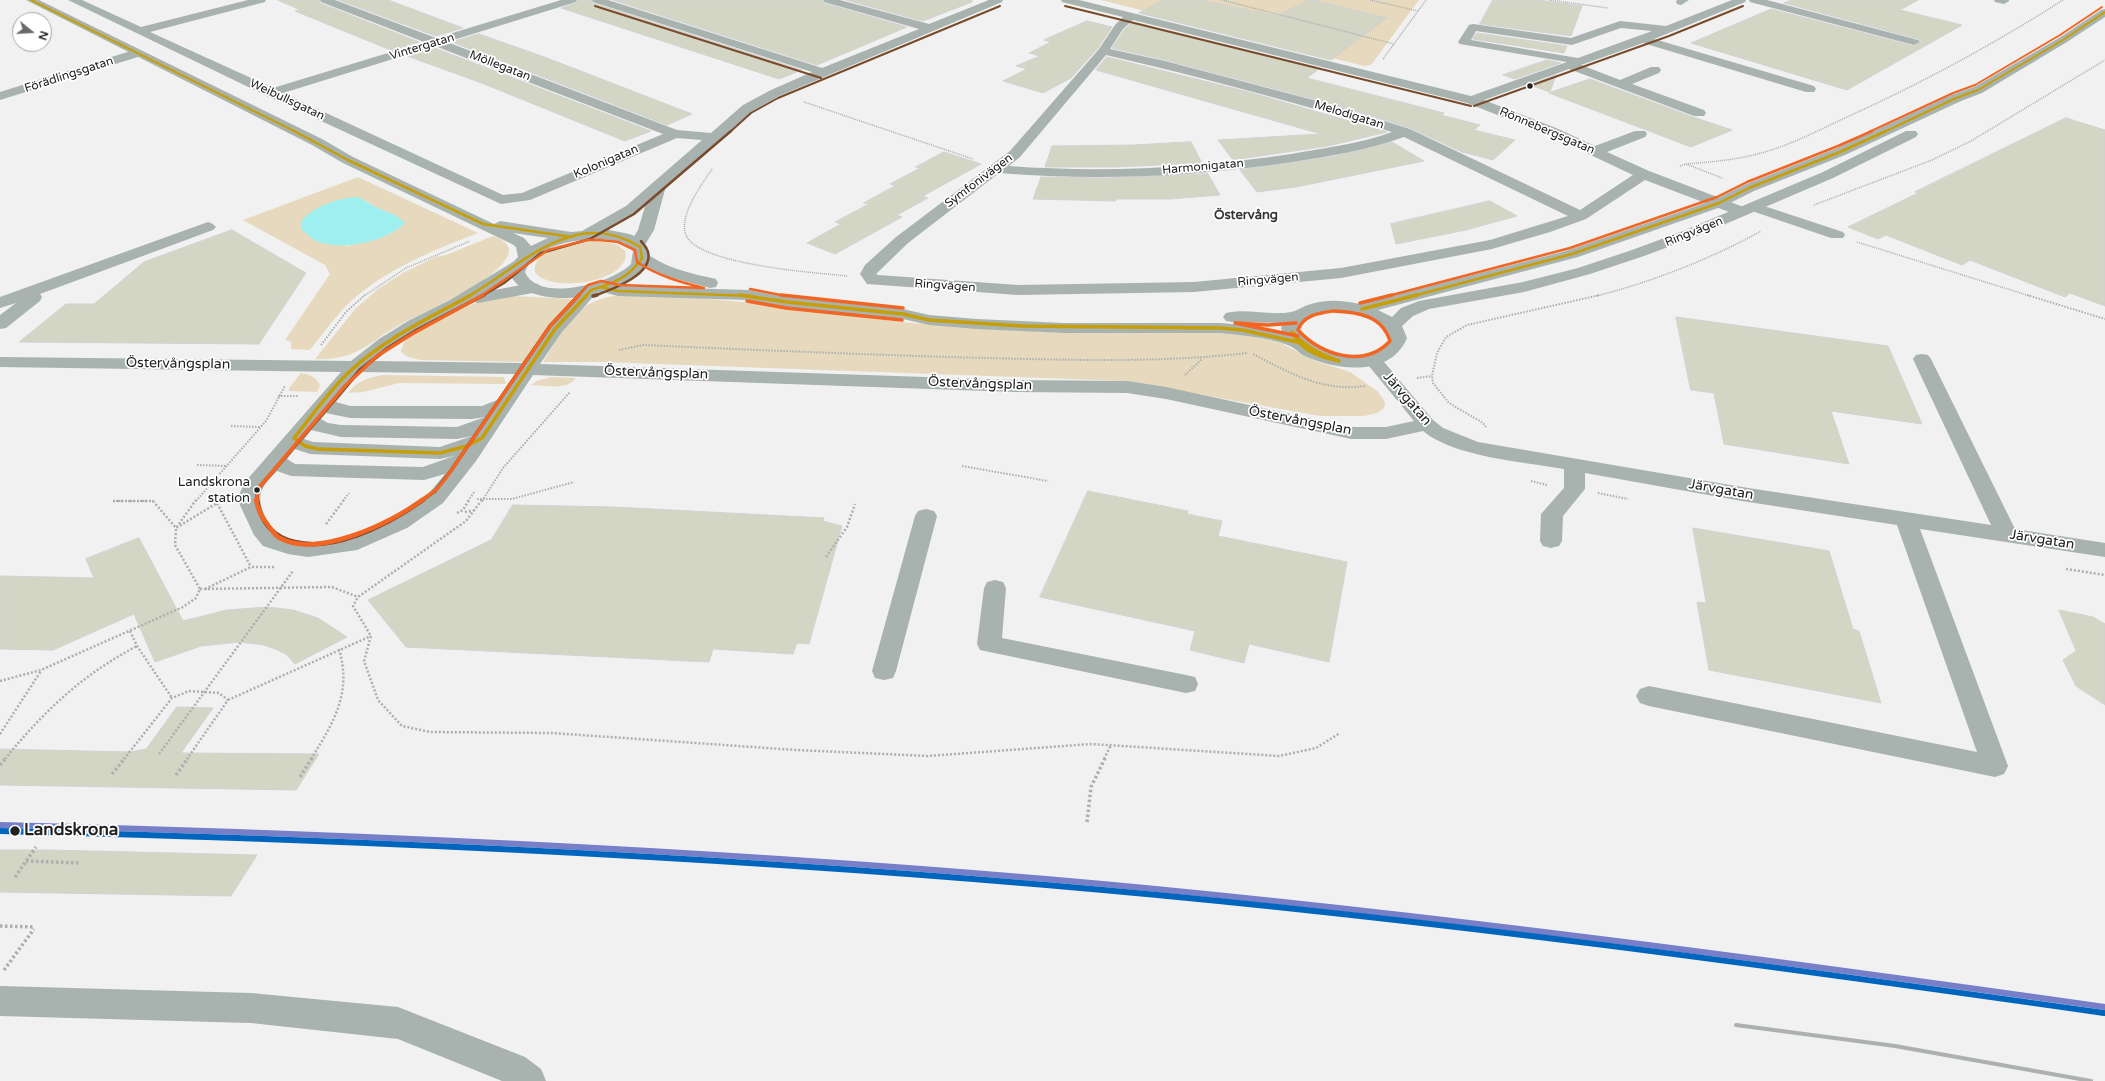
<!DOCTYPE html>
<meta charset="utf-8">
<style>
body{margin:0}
#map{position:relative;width:2105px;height:1081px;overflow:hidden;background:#f0f1f0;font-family:"Varela Round",sans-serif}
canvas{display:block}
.north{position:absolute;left:12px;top:12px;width:40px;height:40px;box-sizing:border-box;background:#fff;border:1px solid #a6a6a6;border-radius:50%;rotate:108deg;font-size:11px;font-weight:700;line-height:16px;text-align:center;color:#202120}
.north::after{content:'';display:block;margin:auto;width:14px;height:18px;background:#696a69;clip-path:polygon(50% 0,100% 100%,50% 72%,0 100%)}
</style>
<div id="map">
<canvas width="2105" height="1081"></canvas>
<div class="north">N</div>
</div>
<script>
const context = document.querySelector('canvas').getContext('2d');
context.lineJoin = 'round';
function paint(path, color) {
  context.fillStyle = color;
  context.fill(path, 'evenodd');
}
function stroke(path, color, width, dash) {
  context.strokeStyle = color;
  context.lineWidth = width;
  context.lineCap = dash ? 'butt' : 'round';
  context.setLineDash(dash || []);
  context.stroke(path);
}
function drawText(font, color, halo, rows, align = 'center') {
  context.font = font + ' "Varela Round",sans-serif';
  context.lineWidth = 3.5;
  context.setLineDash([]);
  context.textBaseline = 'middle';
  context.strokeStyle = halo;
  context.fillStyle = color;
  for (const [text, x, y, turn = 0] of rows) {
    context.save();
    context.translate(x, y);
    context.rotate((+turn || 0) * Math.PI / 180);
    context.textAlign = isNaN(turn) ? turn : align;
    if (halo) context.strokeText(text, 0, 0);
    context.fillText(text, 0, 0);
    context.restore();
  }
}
paint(new Path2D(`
 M 1101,0 L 1419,0 L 1371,65 L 1364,66 Z
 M 358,177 L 478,233 C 431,251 379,272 343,309 C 331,322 321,336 310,350 L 291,349 L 291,342 L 285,340 L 330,274 L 325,265 L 243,220 ZM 347,198 L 366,201 L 377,208 L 395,215 L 404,223 C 390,239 366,242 346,246 L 318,209 Z
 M 493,236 C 555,257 418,315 401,324 C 384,333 369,347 351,354 C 340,358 327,360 315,359 L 356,308 L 378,289 L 403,273 L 435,257 L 446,255 Z
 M 597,240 L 618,245 L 625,251 C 633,281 551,295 535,272 C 532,247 579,241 597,240 Z
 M 628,294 L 680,296 L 752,303 L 910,323 L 1064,333 L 1217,331 L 1243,334 L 1281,343 L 1313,360 L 1350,372 L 1377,391 L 1384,400 L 1385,405 L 1383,409 L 1377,413 L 1364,416 L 1320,416 L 1125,381 L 603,362 L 543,362 C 555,344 566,320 584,307 C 596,298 613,296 628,294 Z
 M 512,296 L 576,299 L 526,362 L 420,360 L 408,357 L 401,352 C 402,346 404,342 408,338 C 421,324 472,303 491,298 C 498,296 505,296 512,296 Z
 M 301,373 C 310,375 316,376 320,386 L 317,392 L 289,391 L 289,388 Z
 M 382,375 L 504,377 L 506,384 L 399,383 L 363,392 L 348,393 C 357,381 368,378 382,375 Z
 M 551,377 L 576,378 C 567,391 546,385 531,385 L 537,381 Z`), '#e6d9be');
paint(new Path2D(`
 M 358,197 L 377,208 L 395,215 L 405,223 C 387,241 344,251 319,242 C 313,240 307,234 301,229 L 301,222 C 313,206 338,198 358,197 Z`), '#9df0ef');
const building = new Path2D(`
 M 278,0 L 319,0 L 320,3 L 419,42 L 392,50 L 388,49 L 295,11 L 300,10 Z
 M 339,0 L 388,0 L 463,28 L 436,36 Z
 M 578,0 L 591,0 L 593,3 L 802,70 L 779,79 L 561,8 L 576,3 Z
 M 613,0 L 822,0 L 824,3 L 907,27 L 817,65 Z
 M 846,0 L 972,0 L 972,2 L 923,21 Z
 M 1163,0 L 1200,0 L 1277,16 L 1309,0 L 1313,0 L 1387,18 L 1331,60 L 1139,13 Z
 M 1493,0 L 1538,0 L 1582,6 L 1571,36 L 1480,24 Z
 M 1792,0 L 1918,0 L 1900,10 L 1962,25 L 1847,90 L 1691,43 L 1771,9 L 1914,46 L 1921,42 L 1918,39 L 1784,3 Z
 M 1087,21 L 1112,27 L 1098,48 L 1071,78 L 1043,93 L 1003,81 L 1027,69 L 1016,66 L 1040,56 L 1029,53 L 1051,42 L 1044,40 Z
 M 1133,22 L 1320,68 L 1307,78 L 1444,113 L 1441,115 L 1480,125 L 1474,130 L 1515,140 L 1493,160 L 1462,152 L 1410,128 L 1336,105 L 1165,60 L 1112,48 L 1124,30 Z
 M 1477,33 L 1567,46 L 1564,53 L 1473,39 Z
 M 479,34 L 547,58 L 692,114 L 667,125 L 452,42 Z
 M 435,48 L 651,131 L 625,141 L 479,82 L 407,56 Z
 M 1107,57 L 1249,92 L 1387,132 L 1328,146 L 1233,160 L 1218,140 L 1321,134 L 1096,70 Z
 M 1547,60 L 1561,63 L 1515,79 L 1503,75 Z
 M 1556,75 L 1550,92 L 1530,85 Z
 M 1590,79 L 1693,117 L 1732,130 L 1691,147 L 1549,93 Z
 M 2066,118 L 2105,130 L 2105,306 L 2070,293 L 2065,297 L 1970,260 L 1962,265 L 1886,235 L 1878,239 L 1848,227 L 1918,193 L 1915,192 Z
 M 1191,142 L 1202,163 L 1115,167 L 1045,167 L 1052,146 L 1134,145 Z
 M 1392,142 L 1424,161 L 1296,187 L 1257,192 L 1240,170 L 1335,156 Z
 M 944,152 L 981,164 L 923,196 L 890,184 L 920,168 L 916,167 Z
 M 1208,174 L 1220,195 L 1170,199 L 1116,199 L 1116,201 L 1033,199 L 1041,177 L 1109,178 Z
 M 895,186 L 928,198 L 897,215 L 902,217 L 835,254 L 807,243 L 841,224 L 835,222 L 869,204 L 864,203 Z
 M 1490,201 L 1517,216 L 1466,230 L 1396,244 L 1391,224 Z
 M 232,230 L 306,273 L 259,344 L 19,342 L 66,304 L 94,304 L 144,262 Z
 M 1676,317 L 1888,346 L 1922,424 L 1831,411 L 1849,464 L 1724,444 L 1714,393 L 1691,390 Z
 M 1088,491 L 1188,511 L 1187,514 L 1222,521 L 1218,536 L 1347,562 L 1329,662 L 1249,644 L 1244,663 L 1190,650 L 1195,631 L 1040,597 Z
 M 513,505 L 614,507 L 824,518 L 823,521 L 842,526 L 809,644 L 797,643 L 793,654 L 713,649 L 709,662 L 406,647 L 368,600 L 491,540 Z
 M 1693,528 L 1829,551 L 1853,629 L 1859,631 L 1881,703 L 1709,670 L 1697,602 L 1706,603 Z
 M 139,538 L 183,621 L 227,610 L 267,607 L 293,610 L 318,618 L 347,637 L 295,664 L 286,654 L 275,649 L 264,645 L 239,642 L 201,646 L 155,662 L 134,614 L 53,650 L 0,649 L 0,576 L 94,578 L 86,559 Z
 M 2059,610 L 2093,617 L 2105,624 L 2105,705 L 2076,686 L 2063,660 L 2076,651 Z
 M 177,707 L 213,708 L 181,753 L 319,754 L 296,790 L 0,785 L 0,749 L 130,752 L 146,749 Z
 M 0,850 L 48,850 L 257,855 L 231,896 L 0,892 Z`);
paint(building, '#d4d6c5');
stroke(building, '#d1d2d1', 1);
stroke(new Path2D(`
 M 1222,0 L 1394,44
 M 1370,0 L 1418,11
 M 1549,0 L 1608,8
 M 1383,59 L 1426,0
 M 804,102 L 973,159
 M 1686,164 C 1711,162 1736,160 1761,153 C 1791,145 1819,130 1847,117 C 1922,83 1994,44 2063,0
 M 1680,166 L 1686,164 L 1722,178
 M 712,169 C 702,184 678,216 686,235 C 698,265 818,273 848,276
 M 1814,205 L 1932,160 L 1971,141 L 2105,60
 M 1857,242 L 2030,296
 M 364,296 L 406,268 L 470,241
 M 1596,296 C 1649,283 1713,258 1761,231`), '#aab0af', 1.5, [1, 1]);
stroke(new Path2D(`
 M 2027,295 L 2105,319
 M 321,345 L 346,312 L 365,295
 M 619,350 L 643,345 C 757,350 872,355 986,358 C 1073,360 1160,363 1247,353
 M 1253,354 C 1290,373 1322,392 1365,386
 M 1185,375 L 1202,359
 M 1417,378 L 1432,376
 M 278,396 L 299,396
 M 231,426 L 260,427
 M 1486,427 L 1483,423 L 1449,403 L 1433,383 L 1432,376 L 1437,353 L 1446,337 L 1467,325 L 1600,295
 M 197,465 L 226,466
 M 962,466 L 1048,481
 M 1531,481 L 1547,485
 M 1598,493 L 1628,499
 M 477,499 L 512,499 L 574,482
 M 113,501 L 153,501
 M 196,501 L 266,421 L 285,386
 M 218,501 L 223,496
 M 343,501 L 349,493
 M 468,501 L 475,491
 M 482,501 L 503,468 L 570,392`), '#aab0af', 2, [1.5, 1.5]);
stroke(new Path2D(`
 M 219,500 L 217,503 L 251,567
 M 482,500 L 466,521 L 358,597 L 353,606 L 371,636 L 364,661 L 378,700 L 402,726 L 430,732 L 552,733 L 796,750 L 928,756 L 1091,744 L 1279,756 L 1316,748 L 1340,733
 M 113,501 L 153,501 L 176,528 L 217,503
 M 465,512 L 476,510
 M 457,513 L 463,510 L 469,500
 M 326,524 L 344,500
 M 826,557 L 847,527 L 855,504
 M 2066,569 L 2105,575
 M 200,589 L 332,587 L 358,597
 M 205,589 L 251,567 L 274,567
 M 130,631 L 137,646 L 172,698
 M 0,681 L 41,670 L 183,607 L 196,598 L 200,589 L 175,545 L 176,528 L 196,500
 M 228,700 L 371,636
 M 0,734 L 41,671
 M 159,754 L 293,571
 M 5,759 C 44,711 82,675 137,646
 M 124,759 L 172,698 L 189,691 L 219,693 L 228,700 L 187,759
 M 311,759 C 334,722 352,693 339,649
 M 1104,759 L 1111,745`), '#aab0af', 2.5, [2, 2]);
stroke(new Path2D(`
 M 0,765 L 6,758
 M 112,774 L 125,758
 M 176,775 L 188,758
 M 300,777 L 312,758
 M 1087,822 L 1091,787 L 1105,758
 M 26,861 L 81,863
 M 15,877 L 36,847
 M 0,926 L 35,927
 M 4,970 L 34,929`), '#aab0af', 3.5, [2.5, 2.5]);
paint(new Path2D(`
 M 68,0 L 82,0 L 141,27 L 248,0 L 266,0 L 265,2 L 150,32 L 273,88 L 424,42 L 321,2 L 320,0 L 335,0 L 436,38 L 561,0 L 577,0 L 576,2 L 447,42 L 677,130 L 711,133 L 743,105 L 771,90 L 812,72 L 593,2 L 592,0 L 608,0 L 822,68 L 919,29 L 824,2 L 823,0 L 840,0 L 929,24 L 989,0 L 1003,0 L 1002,2 L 779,96 L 753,111 L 666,186 L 654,230 L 643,248 L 631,248 L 629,245 L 638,230 L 646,203 L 636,212 L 594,237 L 582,237 L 580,234 L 582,231 L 626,206 L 702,140 L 677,138 L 530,200 L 501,204 L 267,96 ZM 435,46 L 663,134 L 522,193 L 503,195 L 283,93 Z
 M 1061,0 L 1079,0 L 1471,96 L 1567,62 L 1460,44 L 1458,42 L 1469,25 L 1473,24 L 1571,38 L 1620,21 L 1666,26 L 1732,0 L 1746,0 L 1745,2 L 1654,39 L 1814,86 L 1816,89 L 1814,92 L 1806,92 L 1643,43 L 1581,65 L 1620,80 L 1651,67 L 1659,67 L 1661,70 L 1659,73 L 1632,84 L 1704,110 L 1706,113 L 1704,116 L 1694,116 L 1569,69 L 1484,100 L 1556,128 L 1595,146 L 1635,131 L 1645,131 L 1647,134 L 1645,137 L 1607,152 L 1649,171 L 1746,208 L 1748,204 L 1758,204 L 1843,232 L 1845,235 L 1843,238 L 1831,238 L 1749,210 L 1747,215 L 1737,215 L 1645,180 L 1586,219 L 1550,232 L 1492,249 L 1341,278 L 1194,292 L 1018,295 L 867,284 L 860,274 L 865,265 L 896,237 L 1010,151 L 1099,49 L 1115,25 L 1123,17 L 1062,2 ZM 1133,20 L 1467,103 L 1546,134 L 1633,175 L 1580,210 L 1410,129 L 1336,106 L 1165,61 L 1110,49 L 1123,29 ZM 1621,28 L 1652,31 L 1578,58 L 1471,40 L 1476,31 L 1572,45 ZM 1106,55 C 1202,77 1298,103 1392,132 C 1359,144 1324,148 1291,154 C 1197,168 1103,173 1009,166 L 1020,157 ZM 1404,137 L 1568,216 L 1490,240 L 1341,268 L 1194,282 L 1018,285 L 878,275 L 876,274 L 908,243 L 999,173 C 1097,181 1194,177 1292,162 C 1330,156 1368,150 1404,137 Z
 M 1677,0 L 1689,0 L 1681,5 L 1677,4 L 1676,2 Z
 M 1749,0 L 1767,0 L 1918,40 L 1920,42 L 1914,45 L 1750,2 Z
 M 1994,0 L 2009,0 L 2009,1 L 2004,4 L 1995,2 Z
 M 137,49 L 143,53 L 141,56 L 0,100 L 0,92 Z
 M 208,222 L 213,224 L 216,227 L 213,230 L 40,294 L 42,297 L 40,301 L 6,328 L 0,329 L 0,315 L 16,303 L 0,308 L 0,297 Z
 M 519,260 L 525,262 L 527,265 L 525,268 L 489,291 L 532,283 L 538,284 L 540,288 L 538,292 L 478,303 L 472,301 L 420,329 L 391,347 L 373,361 L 522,363 L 549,325 L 585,286 L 591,285 L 597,286 L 599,290 L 562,332 L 540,364 L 1015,380 L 1127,381 L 1166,387 L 1351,427 L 1386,427 L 1414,421 L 1364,360 L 1367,356 L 1373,355 L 1379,356 L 1433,420 L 1443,428 L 1478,442 L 1742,487 L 1991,525 L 1913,359 L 1916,355 L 1922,354 L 1928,355 L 1931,359 L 2015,529 L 2105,543 L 2105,557 L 1920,529 L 2008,766 L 2004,774 L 1995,777 L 1649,706 L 1640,703 L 1636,696 L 1640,689 L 1649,686 L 1977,752 L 1897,525 L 1742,501 L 1585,473 L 1585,489 L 1563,516 L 1562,541 L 1559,546 L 1551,548 L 1543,546 L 1540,541 L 1541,514 L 1564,488 L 1564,469 C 1524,462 1454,457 1423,431 L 1386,439 L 1351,439 L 1166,399 L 1127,393 L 1015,392 L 533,375 L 476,461 L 443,503 L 407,528 L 357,550 L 308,557 L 288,554 L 263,546 L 254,535 L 239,503 L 238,497 L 245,482 L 341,372 L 0,367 L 0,357 L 351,361 L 379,339 L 408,321 L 450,300 L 513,262 ZM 360,372 L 515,374 L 497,400 L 482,406 L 350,406 L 336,402 ZM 326,413 L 350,418 L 472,419 L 485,417 L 457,427 L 341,425 L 328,423 L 321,419 ZM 311,430 L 341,437 L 457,439 L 472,436 L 440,447 L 313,442 L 304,439 ZM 295,449 L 310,454 L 440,459 L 454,456 L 423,467 L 295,464 L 287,459 ZM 277,471 L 291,476 L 424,480 L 445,474 L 429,493 L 391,518 L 345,538 L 308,543 L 279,536 C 269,526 254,502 263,488 C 266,482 272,476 277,471 Z
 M 926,509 L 934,511 L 937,516 L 896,671 L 893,678 L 884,680 L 875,678 L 872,671 L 915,516 L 918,511 Z
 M 995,580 L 1003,582 L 1006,588 L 1002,638 L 1186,675 L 1195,677 L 1198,684 L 1195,691 L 1186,693 L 980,650 L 977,644 L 984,588 L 987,582 Z
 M 0,986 L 251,993 L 398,1007 L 525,1057 L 541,1069 L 546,1081 L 502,1081 L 398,1039 L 251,1023 L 0,1016 Z`), '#a8b2ae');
paint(new Path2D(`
 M 26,0 L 39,0 L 322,139 L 353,157 L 494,224 L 500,221 L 571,232 L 604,229 L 629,234 L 635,236 L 647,246 L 650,256 C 670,269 693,274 716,279 L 718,283 L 716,287 L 710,288 L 669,277 L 645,267 L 637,276 L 620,286 L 748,290 L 787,297 L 903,309 L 929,315 L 977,319 L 1064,323 L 1221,323 L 1242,325 L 1283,334 L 1281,328 L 1283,323 L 1232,322 L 1226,321 L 1223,317 L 1226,313 C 1246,308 1270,316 1291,312 C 1297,311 1302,307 1308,305 C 1326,299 1342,300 1360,304 L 1566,251 L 1714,200 L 1744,185 L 1835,149 L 1951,95 L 1974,87 L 2059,38 L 2101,10 L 2105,9 L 2105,17 L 2067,42 L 1982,93 L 1961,101 L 1845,155 L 1754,191 L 1724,206 L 1578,257 L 1378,310 L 1392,317 L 1401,308 L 1419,301 L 1523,282 L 1578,268 L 1632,250 L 1683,231 L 1823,172 L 1906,131 L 1916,131 L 1918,134 L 1916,137 L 1833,178 L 1695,237 L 1644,256 L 1590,274 L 1524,292 L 1429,309 L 1413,316 L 1402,326 L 1407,338 C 1391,377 1337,371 1305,356 C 1300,354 1295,348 1290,346 C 1272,338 1240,335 1221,333 L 1064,333 L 977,329 L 929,325 L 903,319 L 787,307 L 748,300 L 618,296 C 613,295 608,293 603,292 C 596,292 586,296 579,297 C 555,300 518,297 509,272 L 512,263 L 518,257 L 516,247 L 512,244 L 343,163 L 312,145 ZM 513,233 L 548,238 L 531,246 L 524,238 ZM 604,239 L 624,243 L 633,251 L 631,264 C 613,283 538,304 525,272 C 536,243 578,239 604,239 ZM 1336,310 C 1351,312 1414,328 1380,351 C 1359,365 1307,354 1299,328 C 1304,314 1323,312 1336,310 Z`), '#a8b3af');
stroke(new Path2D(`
 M 1736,1025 L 1895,1046 L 2091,1081`), '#acb1af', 4);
stroke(new Path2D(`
 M 31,0 L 296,132
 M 1884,132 L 1956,98 L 1978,90 L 2063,40 L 2105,12`), '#c69f08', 2);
stroke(new Path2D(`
 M 294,131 L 348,160 L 483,224 L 572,237
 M 591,290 L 601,287 L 618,291 L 752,296
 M 469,296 C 522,265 575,206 640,247 L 642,258 C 630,277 612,284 591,290
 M 586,296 L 591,290
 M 1413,296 L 1572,254 L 1719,203 L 1749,188 L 1840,152 L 1886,131`), '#c69f08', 2.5);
stroke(new Path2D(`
 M 739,295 L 787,302 L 903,314 L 929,320 L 1022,326 L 1221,328 L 1242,330 L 1297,342
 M 1362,309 L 1417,295
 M 1292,332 C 1305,347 1320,354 1339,361
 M 1292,332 C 1301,351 1320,357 1339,361
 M 294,438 C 312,416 328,392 349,372 C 384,339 429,318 471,295
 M 294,438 L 305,446 L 318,449 L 440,453 L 467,446 L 482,438 L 555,329 L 587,295`), '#c69f08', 3.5);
stroke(new Path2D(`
 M 595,6 L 821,78
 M 1065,6 L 1471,106
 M 1474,106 L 1669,36 L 1743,6
 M 730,132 L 751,113 L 778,98 L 1000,6`), '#7a4b2a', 2);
stroke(new Path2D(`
 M 482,296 L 504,283 L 541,253 L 590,239 L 634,214 L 731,131
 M 578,296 L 587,286
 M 594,296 C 610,290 654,275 648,252 C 647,248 643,244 641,241`), '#7a4b2a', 2.5);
stroke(new Path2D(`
 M 593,296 L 597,295
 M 257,501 L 257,490 L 360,370 L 388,348 L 417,330 L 484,295
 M 421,501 L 435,491 L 450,472 L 550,326 L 579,295`), '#7a4b2a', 3.5);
stroke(new Path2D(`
 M 257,500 C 265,550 317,550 355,536 C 379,528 402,515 423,500`), '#7a4b2a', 4.5);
stroke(new Path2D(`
 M 1869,132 L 1953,93 L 1975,85 L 2060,35 L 2102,7`), '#f26522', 2);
stroke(new Path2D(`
 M 750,289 L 786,296
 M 481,296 L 548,250 L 587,240 L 600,240 L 618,242 L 635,250 L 637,262 C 658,276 680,282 704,288 L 619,285 L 601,281 L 588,285 L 578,296
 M 1388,296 L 1570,248 L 1717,197 L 1747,182 L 1838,146 L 1872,131`), '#f26522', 2.5);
stroke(new Path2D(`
 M 781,295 L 903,308
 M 747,301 L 786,308 L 902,320
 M 1360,303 L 1392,295
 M 1333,311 C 1357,312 1382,315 1390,341 C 1364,369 1321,355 1298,330 C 1303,315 1319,313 1333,311 Z
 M 1296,323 L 1268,325 L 1235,323 L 1298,336
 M 257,501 L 257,490 L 345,386 L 377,356 L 412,334 L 483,295
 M 421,501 L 437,489 L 446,478 L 550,326 L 579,295`), '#f26522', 3.5);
stroke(new Path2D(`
 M 256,500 C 258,510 262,518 268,525 C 271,529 274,534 278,537 C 315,560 391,523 422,500`), '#f26522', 4.5);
stroke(new Path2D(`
 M 0,825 C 368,834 736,851 1103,884 C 1438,915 1772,960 2105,1007`), '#767fc8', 6);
stroke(new Path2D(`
 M 0,831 C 368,840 736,857 1103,890 C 1438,920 1771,966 2104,1013`), '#0065bd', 6);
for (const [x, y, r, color] of [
 [1530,86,3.5,"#202120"],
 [257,490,3.5,"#202120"],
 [15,831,5.5,"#202120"]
]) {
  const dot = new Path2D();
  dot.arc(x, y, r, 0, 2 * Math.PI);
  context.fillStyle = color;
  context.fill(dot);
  stroke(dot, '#fff', 1.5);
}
drawText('12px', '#202120', '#fff', [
 ["Vintergatan",422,47,-17],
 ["Möllegatan",500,66,21],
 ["Förädlingsgatan",69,75,-18],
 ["Weibullsgatan",287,100,25],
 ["Melodigatan",1349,115,17],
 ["Rönnebergsgatan",1547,131,23],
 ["Kolonigatan",606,162,-23],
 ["Harmonigatan",1203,167,-5],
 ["Symfonivägen",979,181,-37],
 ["Ringvägen",1694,232,-22],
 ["Ringvägen",1268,280,-5],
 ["Ringvägen",945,286,4]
]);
drawText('bold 13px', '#353735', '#fff', [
 ["Östervång",1246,216]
]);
drawText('13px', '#202120', '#fff', [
 ["Landskrona",250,483],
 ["station",250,499]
], 'right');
drawText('14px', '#202120', '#fff', [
 ["Östervångsplan",178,364,1],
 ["Östervångsplan",656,373,2],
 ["Östervångsplan",980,384,2],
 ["Järvgatan",1407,399,49],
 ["Östervångsplan",1300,421,11],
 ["Järvgatan",1721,490,10],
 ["Järvgatan",2042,540,9]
]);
drawText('bold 17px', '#202120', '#fff', [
 ["Landskrona",24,831]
], 'left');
</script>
